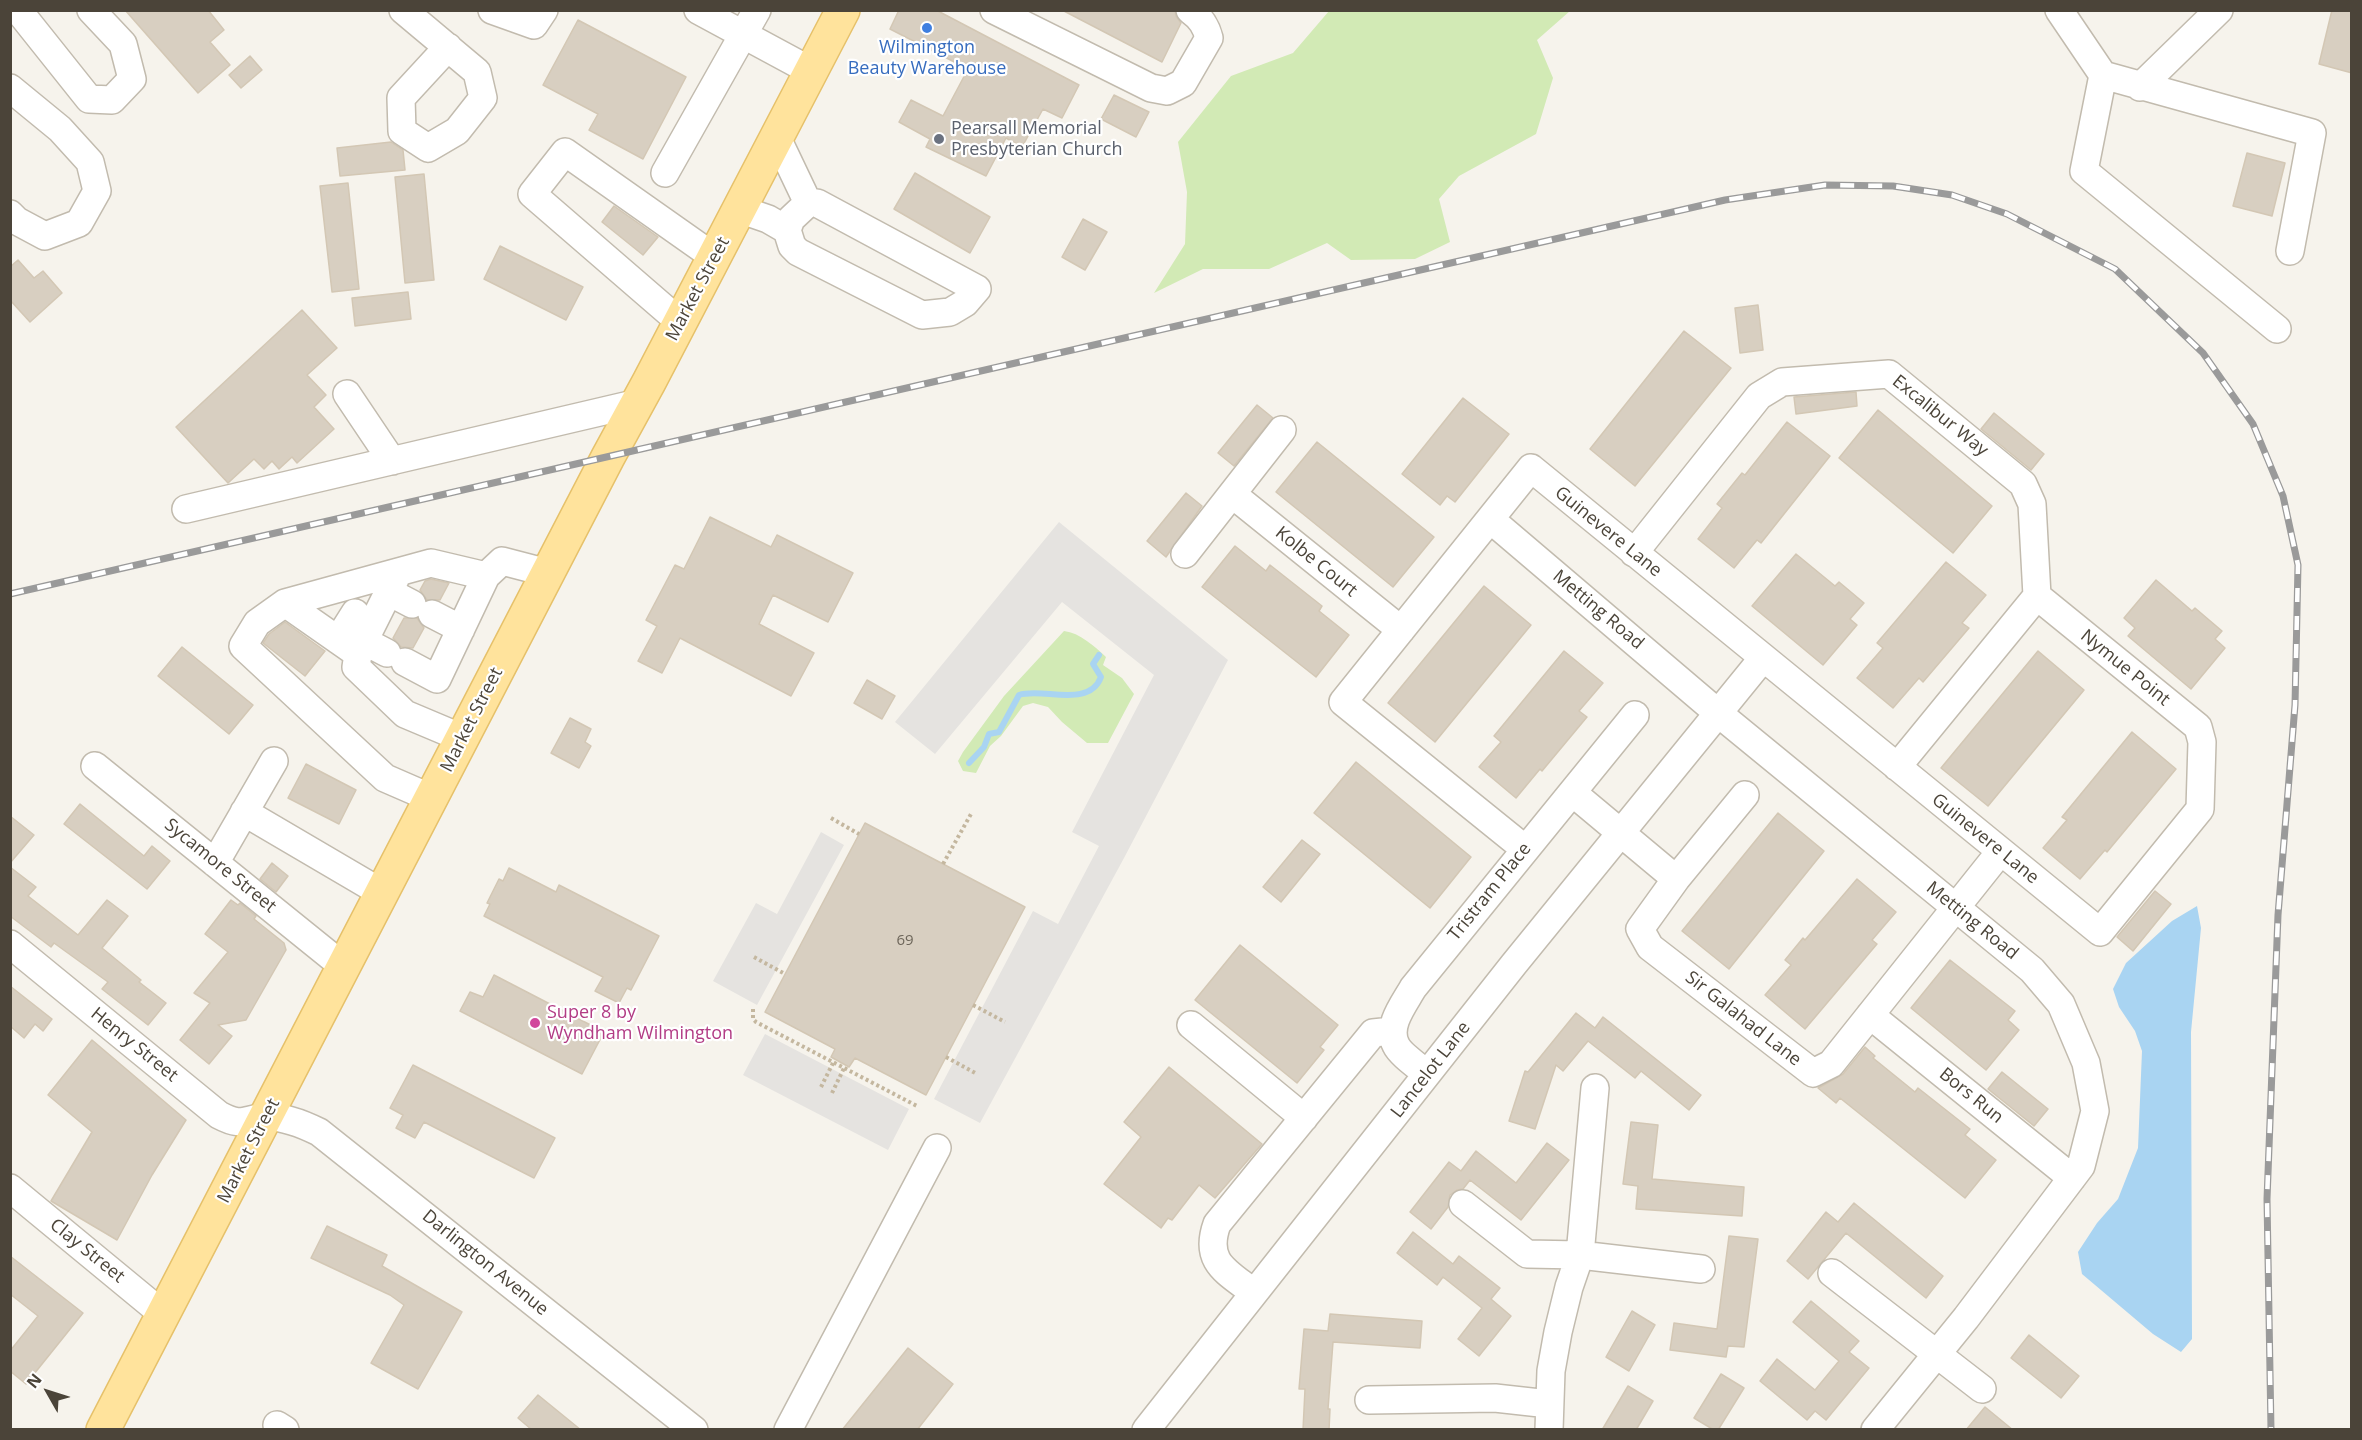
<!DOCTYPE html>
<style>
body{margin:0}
#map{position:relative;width:2362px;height:1440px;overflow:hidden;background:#f6f3ec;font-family:"Open Sans",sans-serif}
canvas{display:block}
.frame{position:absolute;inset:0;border:12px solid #4b4439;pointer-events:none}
.north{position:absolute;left:18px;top:1362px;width:60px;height:60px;-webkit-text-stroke:4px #fff;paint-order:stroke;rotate:309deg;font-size:16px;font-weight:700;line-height:24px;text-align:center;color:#4b4439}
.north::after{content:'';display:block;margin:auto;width:21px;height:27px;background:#4b4439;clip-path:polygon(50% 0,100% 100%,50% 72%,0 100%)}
</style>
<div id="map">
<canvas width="2362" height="1440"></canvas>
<div class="frame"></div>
<div class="north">N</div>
</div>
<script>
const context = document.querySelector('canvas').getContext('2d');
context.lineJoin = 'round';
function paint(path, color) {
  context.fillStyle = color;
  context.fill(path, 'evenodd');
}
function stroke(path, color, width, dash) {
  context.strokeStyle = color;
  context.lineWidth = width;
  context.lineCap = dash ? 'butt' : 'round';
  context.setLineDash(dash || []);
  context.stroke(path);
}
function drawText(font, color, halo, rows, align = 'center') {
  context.font = font + ' "Open Sans",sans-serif';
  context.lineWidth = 4.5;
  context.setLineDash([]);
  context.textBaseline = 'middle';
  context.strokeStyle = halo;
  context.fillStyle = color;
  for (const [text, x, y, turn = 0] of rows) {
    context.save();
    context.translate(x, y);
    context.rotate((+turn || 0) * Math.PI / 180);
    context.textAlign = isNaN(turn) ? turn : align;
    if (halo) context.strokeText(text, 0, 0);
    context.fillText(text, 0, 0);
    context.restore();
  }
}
paint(new Path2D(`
 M 1329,11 L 1570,11 L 1537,40 L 1553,78 L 1536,134 L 1459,176 L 1439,199 L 1450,242 L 1415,259 L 1351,260 L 1327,243 L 1269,269 L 1203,269 L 1154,293 L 1185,244 L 1187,192 L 1178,142 L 1231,76 L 1293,53 Z
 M 1064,631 C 1080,633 1094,646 1106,657 L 1103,665 L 1122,678 L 1134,694 L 1108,743 L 1087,743 L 1062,722 L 1048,707 L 1033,703 L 1023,706 L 1001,736 L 990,746 L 976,773 L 963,771 L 958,761 L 963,752 L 1004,696 Z`), '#d2eab5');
paint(new Path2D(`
 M 1059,522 L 1228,660 L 1124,858 L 980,1123 L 934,1099 L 1033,911 L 1058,924 L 1099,846 L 1072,832 L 1154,675 L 1062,602 L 935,754 L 895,722 Z
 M 821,832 L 844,845 L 757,1005 L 713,981 L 756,903 L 777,914 Z
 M 765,1034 L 909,1109 L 888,1150 L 743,1075 Z`), '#e5e3e0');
paint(new Path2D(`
 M 2197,906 L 2201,928 L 2191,1032 L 2192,1339 L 2181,1352 L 2153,1334 L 2082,1274 L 2078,1252 L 2097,1223 L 2118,1199 L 2138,1148 L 2142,1051 L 2135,1031 L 2119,1007 L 2113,989 L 2126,963 L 2172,921 Z`), '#a9d4f2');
stroke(new Path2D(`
 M 969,763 L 984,747 L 989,734 L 999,732 L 1019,695 C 1042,687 1089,709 1101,677 L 1093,664 L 1099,655`), '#a9d4f2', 6);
const building = new Path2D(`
 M 125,10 L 208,10 L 224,30 L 210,42 L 230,65 L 198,93 Z
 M 899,10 L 936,10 L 1079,85 L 1062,118 L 1043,109 L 1022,147 L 1006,138 L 986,176 L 926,147 L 930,139 L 899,122 L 911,100 L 943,116 L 968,69 L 890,29 Z
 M 1062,10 L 1175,10 L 1176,16 L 1181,23 L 1162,62 Z
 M 2332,10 L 2352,10 L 2352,73 L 2319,64 Z
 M 578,20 L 686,77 L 643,159 L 589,130 L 598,114 L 543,85 Z
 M 250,56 L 262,70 L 241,88 L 229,75 Z
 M 1114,95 L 1149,112 L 1136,137 L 1101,119 Z
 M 391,142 L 403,150 L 405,170 L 340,176 L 337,148 Z
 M 2247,153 L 2285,163 L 2272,216 L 2233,206 Z
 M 915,173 L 990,217 L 970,253 L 894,209 Z
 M 424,174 L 434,280 L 405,283 L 395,177 Z
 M 348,183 L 359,289 L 332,292 L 320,186 Z
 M 614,206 L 658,237 L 643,255 L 602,222 Z
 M 1083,219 L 1107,232 L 1085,270 L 1062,257 Z
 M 500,246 L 583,287 L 566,320 L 484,279 Z
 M 18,260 L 34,278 L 43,271 L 62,293 L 30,322 L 10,300 L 10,267 Z
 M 408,292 L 411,319 L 355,326 L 352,298 Z
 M 1758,305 L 1763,350 L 1740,353 L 1735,308 Z
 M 302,310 L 337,348 L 307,375 L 326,395 L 314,407 L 334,429 L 297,463 L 292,457 L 279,469 L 272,461 L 264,469 L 254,459 L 228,483 L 176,427 Z
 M 1684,331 L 1731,368 L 1635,486 L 1590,449 Z
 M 1856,392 L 1857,406 L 1796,414 L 1794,397 Z
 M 1463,398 L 1509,434 L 1455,502 L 1447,496 L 1440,505 L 1402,474 Z
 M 1257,405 L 1273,418 L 1234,466 L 1218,453 Z
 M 1878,410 L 1992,506 L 1953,553 L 1839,458 Z
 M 1994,413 L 2044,454 L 2031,470 L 1981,429 Z
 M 1787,422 L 1830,456 L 1761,543 L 1757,540 L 1734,568 L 1698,539 L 1722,508 L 1717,504 L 1742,473 L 1745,475 Z
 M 1317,442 L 1434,537 L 1393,587 L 1276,492 Z
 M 1186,493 L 1202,506 L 1166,557 L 1147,541 Z
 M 710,517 L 771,547 L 777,535 L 853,573 L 828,622 L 773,595 L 759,624 L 814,653 L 791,696 L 680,638 L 662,673 L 638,661 L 657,626 L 646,620 L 675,565 L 684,569 Z
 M 1235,546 L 1266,571 L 1270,565 L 1322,606 L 1319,611 L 1349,635 L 1316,677 L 1202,587 Z
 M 1796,554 L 1835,586 L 1839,582 L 1864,603 L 1850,619 L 1857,625 L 1823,665 L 1752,606 Z
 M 1946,562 L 1986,595 L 1962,623 L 1969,628 L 1923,682 L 1919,678 L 1893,708 L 1857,678 L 1883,648 L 1877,643 Z
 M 431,579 L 449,583 L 440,600 L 427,600 L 420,590 L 425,581 Z
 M 2156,580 L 2192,611 L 2195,608 L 2222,631 L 2215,639 L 2225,648 L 2191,689 L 2128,636 L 2135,628 L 2124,618 Z
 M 1484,586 L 1531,625 L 1435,742 L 1388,703 Z
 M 404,618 L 417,618 L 424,628 L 413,648 L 401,647 L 393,638 Z
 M 285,622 L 325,651 L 305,676 L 263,643 L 269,634 Z
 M 182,647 L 253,705 L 229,734 L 158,676 Z
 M 1564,651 L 1603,683 L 1579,711 L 1587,717 L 1542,771 L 1540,769 L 1516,798 L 1479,767 L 1501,742 L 1494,736 Z
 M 2038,651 L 2084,690 L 1988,806 L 1941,768 Z
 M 867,680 L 895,696 L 882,719 L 854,703 Z
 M 570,718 L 591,729 L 585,742 L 591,746 L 579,768 L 551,753 Z
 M 2132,732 L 2176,769 L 2107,852 L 2105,850 L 2080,879 L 2043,848 L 2067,820 L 2062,817 Z
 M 1356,762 L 1471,857 L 1430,908 L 1314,813 Z
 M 306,764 L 356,790 L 339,824 L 288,798 Z
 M 80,804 L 144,856 L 152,846 L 170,861 L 147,889 L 64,824 Z
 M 1778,813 L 1824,851 L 1729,969 L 1682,931 Z
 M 10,816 L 34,835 L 10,863 Z
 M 865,823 L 1025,907 L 926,1095 L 855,1058 L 849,1067 L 831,1057 L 835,1049 L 765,1012 Z
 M 1302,840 L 1320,854 L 1281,902 L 1263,887 Z
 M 272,863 L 288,876 L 276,892 L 260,879 Z
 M 10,867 L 36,887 L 28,896 L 78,935 L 107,900 L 128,916 L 102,948 L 141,980 L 139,982 L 166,1003 L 148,1025 L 102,989 L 108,982 L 54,943 L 51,947 L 10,916 Z
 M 509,868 L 556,892 L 559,885 L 659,936 L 631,990 L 627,988 L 619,1003 L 595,991 L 603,977 L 484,916 L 490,904 L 487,903 L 499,879 L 503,881 Z
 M 1857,879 L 1896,912 L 1872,940 L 1877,944 L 1805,1029 L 1765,995 L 1791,965 L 1785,960 L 1803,938 L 1805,940 Z
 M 2155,891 L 2171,904 L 2133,951 L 2117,937 Z
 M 231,900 L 238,905 L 240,903 L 256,916 L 254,919 L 284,943 L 286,950 L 246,1020 L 218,1025 L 232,1036 L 209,1064 L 180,1040 L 210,1003 L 194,993 L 228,952 L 205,934 Z
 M 1240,945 L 1338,1025 L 1320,1047 L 1324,1050 L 1297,1083 L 1195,1000 Z
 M 1950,960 L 2015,1011 L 2008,1020 L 2019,1030 L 1986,1070 L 1911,1008 Z
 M 494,975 L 604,1032 L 582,1074 L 460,1011 L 470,992 L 483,997 Z
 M 10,986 L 52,1019 L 43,1031 L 35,1024 L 24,1038 L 10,1026 Z
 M 1576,1013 L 1595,1028 L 1603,1017 L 1701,1095 L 1689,1110 L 1641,1071 L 1635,1078 L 1588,1041 L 1563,1071 L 1556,1065 L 1535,1129 L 1509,1121 L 1525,1071 L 1528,1072 Z
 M 92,1040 L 186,1120 L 152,1175 L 117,1240 L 51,1201 L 92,1132 L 48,1095 Z
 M 1865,1047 L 1875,1056 L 1873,1058 L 1915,1092 L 1918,1088 L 1970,1129 L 1965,1135 L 1996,1160 L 1965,1198 L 1840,1098 L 1836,1103 L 1818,1088 L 1843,1074 Z
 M 413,1065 L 555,1138 L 534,1178 L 424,1122 L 415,1138 L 396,1128 L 403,1115 L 390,1108 Z
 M 1169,1067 L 1262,1144 L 1215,1198 L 1199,1185 L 1172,1220 L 1168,1218 L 1161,1228 L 1104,1184 L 1141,1137 L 1124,1122 Z
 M 2002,1072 L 2048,1109 L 2034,1126 L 1988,1089 Z
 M 1631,1122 L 1658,1125 L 1652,1179 L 1744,1187 L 1742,1216 L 1636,1209 L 1638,1186 L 1623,1184 Z
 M 1547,1143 L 1569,1160 L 1521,1220 L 1470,1180 L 1463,1189 L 1457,1190 L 1450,1195 L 1448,1207 L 1431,1229 L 1410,1212 L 1449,1162 L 1461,1171 L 1476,1151 L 1516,1183 Z
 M 1854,1203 L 1943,1276 L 1926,1298 L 1846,1233 L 1808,1279 L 1787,1261 L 1826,1212 L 1838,1222 Z
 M 327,1226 L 387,1255 L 382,1266 L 462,1312 L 418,1389 L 371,1363 L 404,1305 L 390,1295 L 311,1258 Z
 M 1413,1232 L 1453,1264 L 1459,1256 L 1500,1288 L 1491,1299 L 1511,1316 L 1479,1356 L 1458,1339 L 1482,1308 L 1443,1277 L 1437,1285 L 1397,1253 Z
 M 1729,1236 L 1758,1239 L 1744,1347 L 1728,1346 L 1726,1357 L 1670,1350 L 1674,1323 L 1717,1329 Z
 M 10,1256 L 83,1313 L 26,1384 L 10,1371 L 10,1351 L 38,1316 L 10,1294 Z
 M 1811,1301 L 1859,1341 L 1849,1352 L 1869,1368 L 1826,1420 L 1815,1411 L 1807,1420 L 1760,1381 L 1777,1359 L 1815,1390 L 1839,1361 L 1793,1322 Z
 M 1632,1311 L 1655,1325 L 1629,1371 L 1606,1357 Z
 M 1330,1314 L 1422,1321 L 1420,1348 L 1333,1342 L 1328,1409 L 1330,1409 L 1329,1430 L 1303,1430 L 1305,1389 L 1299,1389 L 1304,1329 L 1328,1331 Z
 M 2029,1335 L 2079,1376 L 2061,1398 L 2011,1358 Z
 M 908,1348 L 953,1384 L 917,1430 L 842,1430 Z
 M 1721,1374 L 1744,1388 L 1718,1430 L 1714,1430 L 1694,1418 Z
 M 1628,1386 L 1653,1401 L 1636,1430 L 1602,1430 Z
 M 538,1395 L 581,1430 L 532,1430 L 518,1418 Z
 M 1985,1407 L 2013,1430 L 1966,1430 Z`);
paint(building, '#d8cfc1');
stroke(building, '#d3c7b4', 1.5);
const minor = new Path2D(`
 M 18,10 L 89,99 L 112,100 L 132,79 L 123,44 L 91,10
 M 403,10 L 477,72 L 483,98 L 457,131 L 428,148 L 402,131 L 401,98 L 448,47
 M 492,10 L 534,25 L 544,10
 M 698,10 L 811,71
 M 994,10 L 1151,88 L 1167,91 L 1183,83 L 1209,38 C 1206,26 1201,18 1190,10
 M 2059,10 L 2103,75
 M 2103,75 L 2084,171 L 2277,329
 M 2103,75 L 2312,133 L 2290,251
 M 2140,87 L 2219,10
 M 10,88 L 60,129 L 90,162 L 97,191 L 79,223 L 45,236 L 17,221 L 10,214
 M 777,138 L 808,203
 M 665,173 L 757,10
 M 739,209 L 768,219 L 787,230 L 792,246 L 798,252 L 922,315 L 950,312 L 965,303 L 977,289 L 817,203 L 808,203 L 791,219 L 787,230
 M 680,322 L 532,194 L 565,152 L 714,257
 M 347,394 L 392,461
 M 1232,494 L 1401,630
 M 186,509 L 638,403
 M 1490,519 L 1718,713 L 2032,970 L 2061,1004 L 2086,1063 L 2095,1111 L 2081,1166 L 1966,1318 L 1875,1430
 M 1634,553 L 1759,396 L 1782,382 L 1889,374 L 2023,484 L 2032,504 L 2037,596
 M 1185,554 L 1282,430
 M 389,592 L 412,604
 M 285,603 L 358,654
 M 432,614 L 461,629
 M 338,640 L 355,613
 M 364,641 L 358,654 L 356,667 L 405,714 L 462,738
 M 387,653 L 364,641 L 398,573
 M 405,662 L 437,679 L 486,576
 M 95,766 L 344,967
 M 1573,793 L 1676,879
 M 1745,795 L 1676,879 L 1640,929 L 1650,947 L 1813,1073 L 1831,1064 L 2000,852
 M 431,798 L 385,778 L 243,646 L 257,623 L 285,603 L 431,563 L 486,576 L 502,561 L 548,573
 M 244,812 L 382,893
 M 1525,849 L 1343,702 L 1531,468 C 1720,624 1910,778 2100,932 L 2200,809 L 2202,742 L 2198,727 L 2037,596 L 1897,767
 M 215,863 L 274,761
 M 10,944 L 219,1115 C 242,1127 242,1120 265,1117 C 283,1116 303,1124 319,1132 L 694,1430
 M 1870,1015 L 2072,1178
 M 1191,1025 L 1304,1118
 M 1427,1074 C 1419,1067 1400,1054 1396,1045 C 1386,1026 1404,1004 1413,988 L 1635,715
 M 10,1188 L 164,1315
 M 1463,1204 L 1527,1254 L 1580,1255 L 1701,1269
 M 1832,1273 L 1982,1389
 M 1254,1293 C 1228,1272 1203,1263 1217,1224 L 1373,1033 L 1392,1031
 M 1369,1400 L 1495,1398 L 1549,1404
 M 277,1425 L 285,1430
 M 788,1430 L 937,1148
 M 1146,1430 L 1514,964 L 1763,658
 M 1549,1430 L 1551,1371 L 1558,1332 L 1569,1287 L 1580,1255 L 1595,1088`);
const major = new Path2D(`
 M 103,1430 L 608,457 L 649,382 L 843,10`);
stroke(minor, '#c2bbae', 30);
stroke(major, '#e6c16a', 36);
stroke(new Path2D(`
 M 831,818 L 859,834
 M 943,864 L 971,814
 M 754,957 L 785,974
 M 973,1005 L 1005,1022
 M 753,1009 L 753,1019 L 756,1022 L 917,1106
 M 946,1057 L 977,1074
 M 821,1087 L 833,1063
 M 832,1093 L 844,1068`), '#c4b79f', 4, [3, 3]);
stroke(minor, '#fff', 27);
stroke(major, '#ffe39c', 33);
const rail = new Path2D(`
 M 10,594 L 1725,200 L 1825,185 L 1893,186 L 1952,195 L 2007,214 L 2115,269 L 2203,353 L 2253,424 L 2283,496 L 2298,565 L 2295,705 L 2278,915 L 2267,1199 L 2271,1430`);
stroke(rail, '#9a9a9a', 7);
stroke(rail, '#fff', 4.5, [14]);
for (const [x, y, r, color] of [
 [927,28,6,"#3f7fe0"],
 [939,139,6,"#6b7280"],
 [535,1023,6,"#d1479c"]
]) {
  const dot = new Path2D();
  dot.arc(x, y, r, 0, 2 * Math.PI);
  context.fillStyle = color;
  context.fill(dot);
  stroke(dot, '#fff', 2);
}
drawText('15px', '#6e675b', null, [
 ["69",905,941]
]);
drawText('18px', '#366cbe', '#fff', [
 ["Wilmington",927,48],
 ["Beauty Warehouse",927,69]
]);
drawText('18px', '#5b616d', '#fff', [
 ["Pearsall Memorial",951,129],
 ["Presbyterian Church",951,150]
], 'left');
drawText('18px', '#4b4439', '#fff', [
 ["Market Street",698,289,-62],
 ["Excalibur Way",1940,416,39],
 ["Guinevere Lane",1608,532,39],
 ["Kolbe Court",1316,562,39],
 ["Metting Road",1598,610,40],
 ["Nymue Point",2125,668,39],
 ["Market Street",472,720,-63],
 ["Guinevere Lane",1985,839,39],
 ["Sycamore Street",220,866,39],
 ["Tristram Place",1490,892,-51],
 ["Metting Road",1972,921,39],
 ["Sir Galahad Lane",1743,1019,38],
 ["Henry Street",134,1045,39],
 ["Lancelot Lane",1431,1070,-52],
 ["Bors Run",1971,1096,39],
 ["Market Street",249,1151,-63],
 ["Clay Street",87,1251,39],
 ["Darlington Avenue",485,1263,39]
]);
drawText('18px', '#b23c85', '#fff', [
 ["Super 8 by",547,1013],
 ["Wyndham Wilmington",547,1034]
], 'left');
</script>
